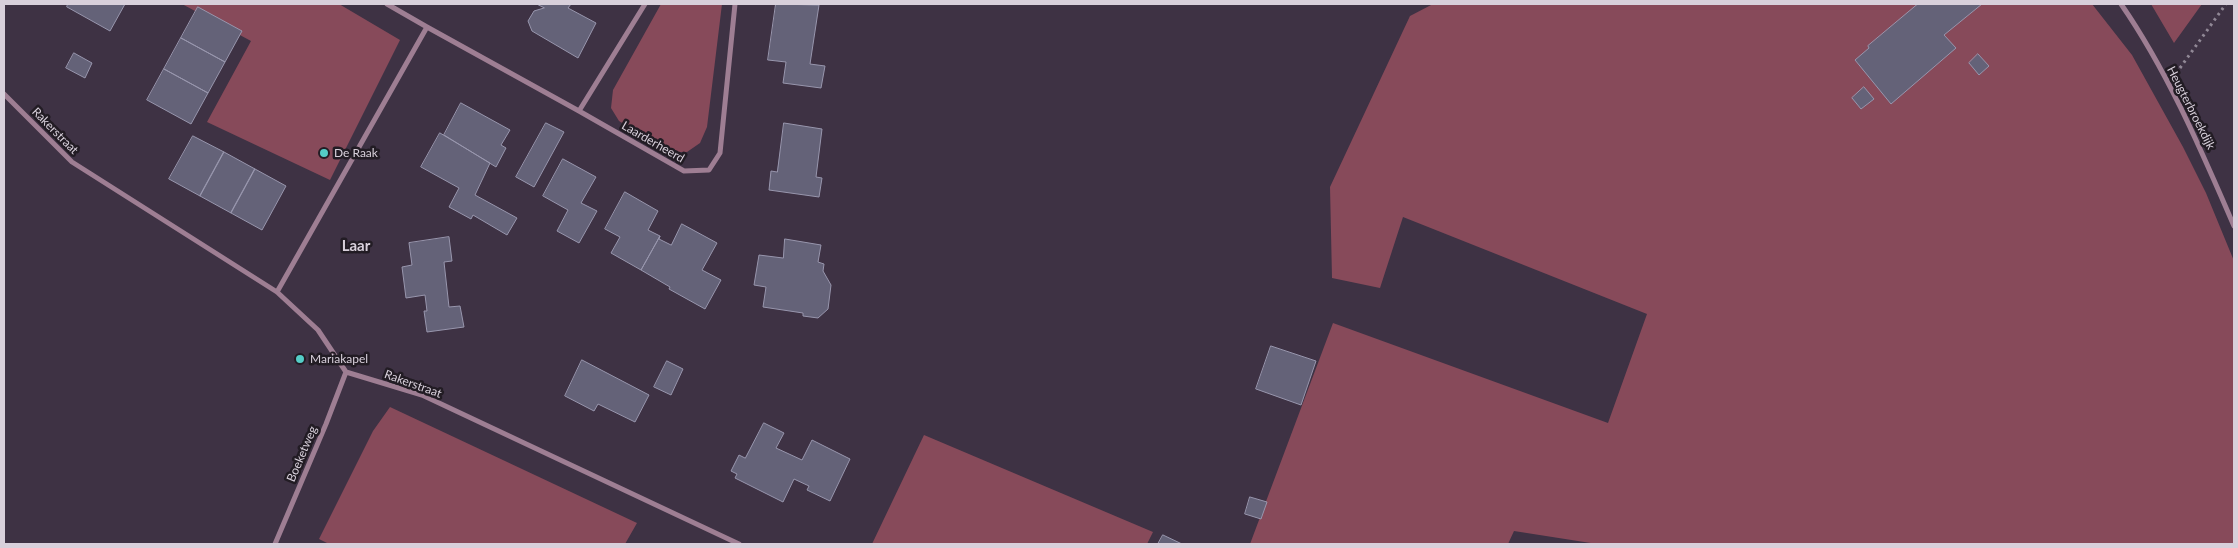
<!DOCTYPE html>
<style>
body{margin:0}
#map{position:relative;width:2238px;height:548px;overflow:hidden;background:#3e3244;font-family:Lato,sans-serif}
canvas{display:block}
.frame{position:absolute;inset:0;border:5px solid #d8d0db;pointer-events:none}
</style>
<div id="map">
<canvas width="2238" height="548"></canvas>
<div class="frame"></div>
</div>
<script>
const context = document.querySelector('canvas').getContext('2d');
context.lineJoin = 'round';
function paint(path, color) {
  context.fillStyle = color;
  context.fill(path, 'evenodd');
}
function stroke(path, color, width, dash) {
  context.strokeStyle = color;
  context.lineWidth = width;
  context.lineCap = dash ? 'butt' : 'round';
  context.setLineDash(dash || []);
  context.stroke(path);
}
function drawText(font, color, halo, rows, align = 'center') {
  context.font = font + ' Lato,sans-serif';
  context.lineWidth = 5;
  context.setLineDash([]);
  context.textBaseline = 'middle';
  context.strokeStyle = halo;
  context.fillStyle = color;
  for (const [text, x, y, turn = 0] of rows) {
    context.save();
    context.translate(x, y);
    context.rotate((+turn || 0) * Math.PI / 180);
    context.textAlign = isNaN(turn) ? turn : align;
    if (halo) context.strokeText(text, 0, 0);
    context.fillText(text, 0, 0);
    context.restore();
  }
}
paint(new Path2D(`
 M 182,4 L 339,4 L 400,40 L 330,180 L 207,122 L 251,41 Z
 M 661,4 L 722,4 L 707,127 L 700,143 L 687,152 L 671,152 L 619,121 L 611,108 L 613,90 Z
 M 1433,4 L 2092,4 L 2132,55 L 2183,147 L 2206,193 L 2234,261 L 2234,544 L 1597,544 L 1514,531 L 1508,544 L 1250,544 L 1333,323 L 1608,423 L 1647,314 L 1403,217 L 1380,288 L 1332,278 L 1330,187 L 1410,16 Z
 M 2151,4 L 2202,4 L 2174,43 Z
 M 390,407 L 637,523 L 625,544 L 329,544 L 319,539 L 373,431 Z
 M 924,435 L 1153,532 L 1147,544 L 872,544 Z`), '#874a5a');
const building = new Path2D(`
 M 68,4 L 125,4 L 110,31 L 67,7 Z
 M 537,4 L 571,4 L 568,8 L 596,23 L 578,58 L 532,31 L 528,21 L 534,11 L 544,8 Z
 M 776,4 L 819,5 L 810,64 L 825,66 L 821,88 L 783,83 L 786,62 L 768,60 Z
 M 1918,4 L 1982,4 L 1944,35 L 1956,48 L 1891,104 L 1855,60 L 1869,48 L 1868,46 Z
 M 198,7 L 242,31 L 225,62 L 181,38 Z
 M 181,38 L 225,62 L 208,93 L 164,69 Z
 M 74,53 L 92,63 L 85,78 L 66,68 Z
 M 1978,54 L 1989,66 L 1979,75 L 1969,63 Z
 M 164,69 L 208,93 L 191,124 L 147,100 Z
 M 1864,87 L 1874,99 L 1861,109 L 1852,98 Z
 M 461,103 L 510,130 L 501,145 L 506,148 L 496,167 L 444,135 Z
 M 546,123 L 564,132 L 534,187 L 516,177 Z
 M 784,123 L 822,129 L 816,177 L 822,178 L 819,197 L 769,190 L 771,171 L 777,172 Z
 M 440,133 L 490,163 L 475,195 L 517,218 L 507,235 L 473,215 L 471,219 L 449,207 L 459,188 L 421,167 Z
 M 193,136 L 224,152 L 200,196 L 169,179 Z
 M 224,152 L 255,169 L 231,213 L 200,196 Z
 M 563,159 L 596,177 L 581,203 L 597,211 L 579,243 L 557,231 L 568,210 L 543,196 Z
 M 255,169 L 286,186 L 262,230 L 231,213 Z
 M 625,192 L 658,211 L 648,230 L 660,236 L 641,270 L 611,253 L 620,237 L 605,229 Z
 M 682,224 L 717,243 L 702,270 L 721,280 L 705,309 L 669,289 L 670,287 L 641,270 L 660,236 L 659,239 L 671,245 Z
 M 449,237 L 452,261 L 444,262 L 449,307 L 460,306 L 464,327 L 427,332 L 424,311 L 427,311 L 425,295 L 406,298 L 402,267 L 412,265 L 409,243 Z
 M 785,239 L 821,245 L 818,262 L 824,264 L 823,271 L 831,285 L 828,309 L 818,318 L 803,316 L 803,313 L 763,307 L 766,287 L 754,285 L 759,255 L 783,258 Z
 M 1271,346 L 1316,361 L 1301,405 L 1256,389 Z
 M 582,360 L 649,395 L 635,422 L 598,404 L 594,411 L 565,396 Z
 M 667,361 L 683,369 L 671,395 L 654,387 Z
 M 764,423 L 784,433 L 776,448 L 802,460 L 812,440 L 850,459 L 830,501 L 807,490 L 809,486 L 794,479 L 783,502 L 735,478 L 737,474 L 731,471 L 739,455 L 745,458 Z
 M 1250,497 L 1267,502 L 1261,519 L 1245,514 Z
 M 1163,535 L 1182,544 L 1158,544 Z`);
paint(building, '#646278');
stroke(building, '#9896ad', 1);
stroke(new Path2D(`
 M 2180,68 L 2226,4`), '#918896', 3, [2.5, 4]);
stroke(new Path2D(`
 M 387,4 L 427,27 L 579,111
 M 645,4 L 579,111 L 684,171 L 709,170 L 720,153 L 735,4
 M 2121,4 C 2168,72 2201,150 2234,226
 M 4,94 L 72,162 L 277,292 L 318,330 L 346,372 L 422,395 L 739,544
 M 277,292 L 427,27
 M 275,544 L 326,424 L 346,372`), '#9e7e93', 5);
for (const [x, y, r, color] of [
 [324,153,5,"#54cdc7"],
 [300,359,5,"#54cdc7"]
]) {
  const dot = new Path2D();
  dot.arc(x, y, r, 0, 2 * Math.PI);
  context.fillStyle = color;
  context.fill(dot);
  stroke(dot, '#221c24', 2);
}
drawText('12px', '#d8d0db', '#221c24', [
 ["Heugterbroekdijk",2191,108,63],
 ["Rakerstraat",55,131,45],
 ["Laarderheerd",653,142,30],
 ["Rakerstraat",413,384,20],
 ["Boeketweg",302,454,-67]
]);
drawText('12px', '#d8d0db', '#221c24', [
 ["De Raak",334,153],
 ["Mariakapel",310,359]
], 'left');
drawText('bold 15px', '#d8d0db', '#221c24', [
 ["Laar",356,246]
]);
</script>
